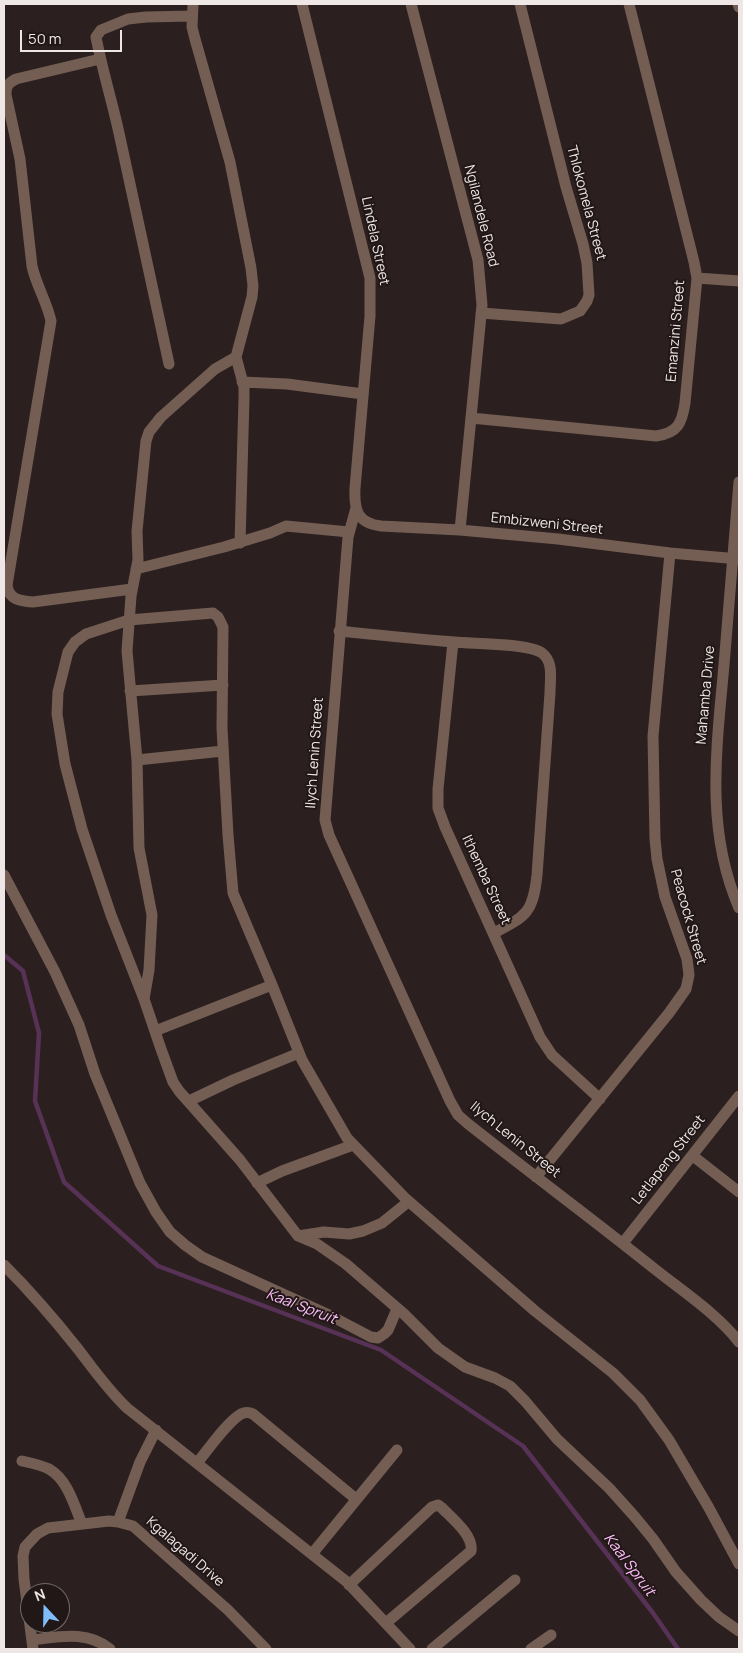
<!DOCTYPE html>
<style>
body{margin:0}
#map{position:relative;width:743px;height:1653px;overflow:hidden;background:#2b201f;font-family:Manrope,sans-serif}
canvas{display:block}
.frame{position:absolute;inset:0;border:5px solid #eee7e6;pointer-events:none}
.north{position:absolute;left:20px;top:1583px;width:50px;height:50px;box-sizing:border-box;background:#211716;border:1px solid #736a69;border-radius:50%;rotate:339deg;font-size:14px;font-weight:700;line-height:20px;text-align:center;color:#eee7e6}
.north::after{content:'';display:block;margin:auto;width:18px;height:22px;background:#7fbdfa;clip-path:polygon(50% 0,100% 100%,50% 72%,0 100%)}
.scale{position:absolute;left:20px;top:30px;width:102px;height:22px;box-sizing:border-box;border:2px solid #eee7e6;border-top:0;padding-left:6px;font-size:15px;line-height:18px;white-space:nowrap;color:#eee7e6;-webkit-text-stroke:4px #211716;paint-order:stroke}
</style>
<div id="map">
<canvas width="743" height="1653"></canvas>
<div class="frame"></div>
<div class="north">N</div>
<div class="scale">50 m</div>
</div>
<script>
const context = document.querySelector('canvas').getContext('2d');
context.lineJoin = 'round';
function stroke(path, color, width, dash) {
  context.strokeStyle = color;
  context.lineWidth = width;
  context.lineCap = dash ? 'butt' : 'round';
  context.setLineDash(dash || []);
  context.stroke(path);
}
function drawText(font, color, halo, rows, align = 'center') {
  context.font = font + ' Manrope,sans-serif';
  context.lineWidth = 4;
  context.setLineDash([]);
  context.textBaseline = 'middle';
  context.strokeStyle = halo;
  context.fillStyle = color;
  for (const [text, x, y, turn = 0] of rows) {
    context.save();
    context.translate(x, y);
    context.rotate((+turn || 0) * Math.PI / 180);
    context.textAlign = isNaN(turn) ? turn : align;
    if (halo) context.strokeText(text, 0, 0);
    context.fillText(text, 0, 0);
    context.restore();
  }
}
stroke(new Path2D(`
 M 4,955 L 23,971 L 39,1033 L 35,1101 L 64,1182 L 158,1266 L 381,1350 L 523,1446 L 653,1613 L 678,1649`), '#573256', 4.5);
stroke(new Path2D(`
 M 193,4 L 192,27 L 195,39 L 230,162 L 251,268 L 253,286 L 252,297 L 236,357 L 244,387 L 244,398 L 240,543
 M 302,4 L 370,278 L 370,316 L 355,488 C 354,510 357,523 381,526 L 460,530 L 558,539 L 670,553 L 739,559
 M 411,4 L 478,260 L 482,305 L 460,530
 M 738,4 L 739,7
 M 100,59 L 16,79 C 8,83 6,86 6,95 L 20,159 L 32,266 C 36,285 47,302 51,321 L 7,585 C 9,600 20,601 33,602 L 132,589
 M 697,278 L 739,281
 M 481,313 L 561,319 L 580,311 L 587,301 L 589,295 L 587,263 L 583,244 L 566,187 L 520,4
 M 236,357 L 215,369 L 161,417 L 149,432 L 146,441 L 137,531 L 138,560 L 131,596 L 127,651 L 137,760 L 139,848 L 152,915 L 149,970 L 144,999 L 161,1049 L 173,1082 L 179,1091 L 240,1160 L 298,1236 L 317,1244 L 346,1264 L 404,1314 L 438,1348 L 465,1367 L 495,1378 L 510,1386 L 525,1401 L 557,1439 L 609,1488 L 635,1517 L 653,1539 L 676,1572 L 701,1600 L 719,1617 L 739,1631
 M 169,364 C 153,287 136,210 119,133 C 112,101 102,69 96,37 L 101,30 L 128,19 L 146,17 L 192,16
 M 242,382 L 287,384 L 363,394
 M 471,418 L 656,436 C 678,433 682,423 685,403 L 697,278 L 694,262 L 629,4
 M 739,482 C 734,539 730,596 725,653 C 718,740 703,825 739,908
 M 356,508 L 348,537 L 325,820 L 329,835 L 450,1101 L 458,1115 L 467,1123 C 530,1173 594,1220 656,1270 C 685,1293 717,1314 739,1342
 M 136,569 L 224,547 L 270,533 L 286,526 L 349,532
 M 339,631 C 378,635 416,639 454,642 C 472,644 529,643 542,653 C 554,662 550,679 550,693 L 537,875 C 533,912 527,916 494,933
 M 453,642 L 438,789 L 438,808 L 445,827 L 540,1037 L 552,1055 L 600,1099
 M 130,691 L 223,685
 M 137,760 L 223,751
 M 4,875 L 55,972 L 79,1025 L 95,1074 L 140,1183 L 156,1212 L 170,1232 L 185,1245 L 202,1257 L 329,1315 L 371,1337 L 378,1338 L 384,1334 L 388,1330 L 397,1309
 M 144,999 L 111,915 L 82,829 L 65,764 L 57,714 L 58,692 L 68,652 L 75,642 L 86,634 L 129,620 L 213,613 L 218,617 L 223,627 L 222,728 L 228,835 L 233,893 L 272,985 L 302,1060 L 347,1138 L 406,1199 L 535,1311 L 613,1373 L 640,1400 L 669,1440 L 709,1508 L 739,1564
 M 155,1031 L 272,985
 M 189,1101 L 233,1080 L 299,1053
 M 693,1156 L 739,1192
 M 536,1177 L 669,1013 L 686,989 L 689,975 L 687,959 L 665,897 L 657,859 L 655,839 L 653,736 L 670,553
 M 257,1183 L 282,1171 L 353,1145
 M 298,1236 L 324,1232 L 349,1234 L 363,1231 L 382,1223 L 408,1202
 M 623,1243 L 739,1096
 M 4,1265 C 30,1291 55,1320 78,1349 C 94,1370 108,1390 127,1408 L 347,1582 L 410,1649
 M 22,1461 C 31,1463 41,1465 49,1469 C 68,1480 74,1505 82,1524
 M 197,1463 C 208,1450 227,1422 241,1414 C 245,1412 249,1412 253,1414 L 356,1499
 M 118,1522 L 140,1462 L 156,1430
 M 312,1554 L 397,1450
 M 349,1585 L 432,1507 L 438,1505 L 442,1508 C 452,1518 474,1536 471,1551 L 386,1623
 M 32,1640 C 59,1637 87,1630 110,1649
 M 33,1649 L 24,1579 L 23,1556 L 25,1547 L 37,1534 L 48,1528 L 109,1521 L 118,1522 L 133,1526 L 228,1610 L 266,1649
 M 432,1649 L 515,1580
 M 531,1649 L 551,1635`), '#745e53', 11);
drawText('14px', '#eee7e6', '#211716', [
 ["Thlokomela Street",586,203,75],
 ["Ngilandele Road",481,216,76],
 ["Lindela Street",375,241,78],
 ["Emanzini Street",676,331,-85],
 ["Embizweni Street",547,524,6],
 ["Mahamba Drive",706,695,-85],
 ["Ilych Lenin Street",315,753,-86],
 ["Ithemba Street",486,880,65],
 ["Peacock Street",688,917,74],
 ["Ilych Lenin Street",515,1140,39],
 ["Letlapeng Street",669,1160,-52],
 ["Kgalagadi Drive",185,1552,41]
]);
drawText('italic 15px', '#fdbefa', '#211716', [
 ["Kaal Spruit",301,1307,21],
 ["Kaal Spruit",629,1565,53]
]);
</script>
